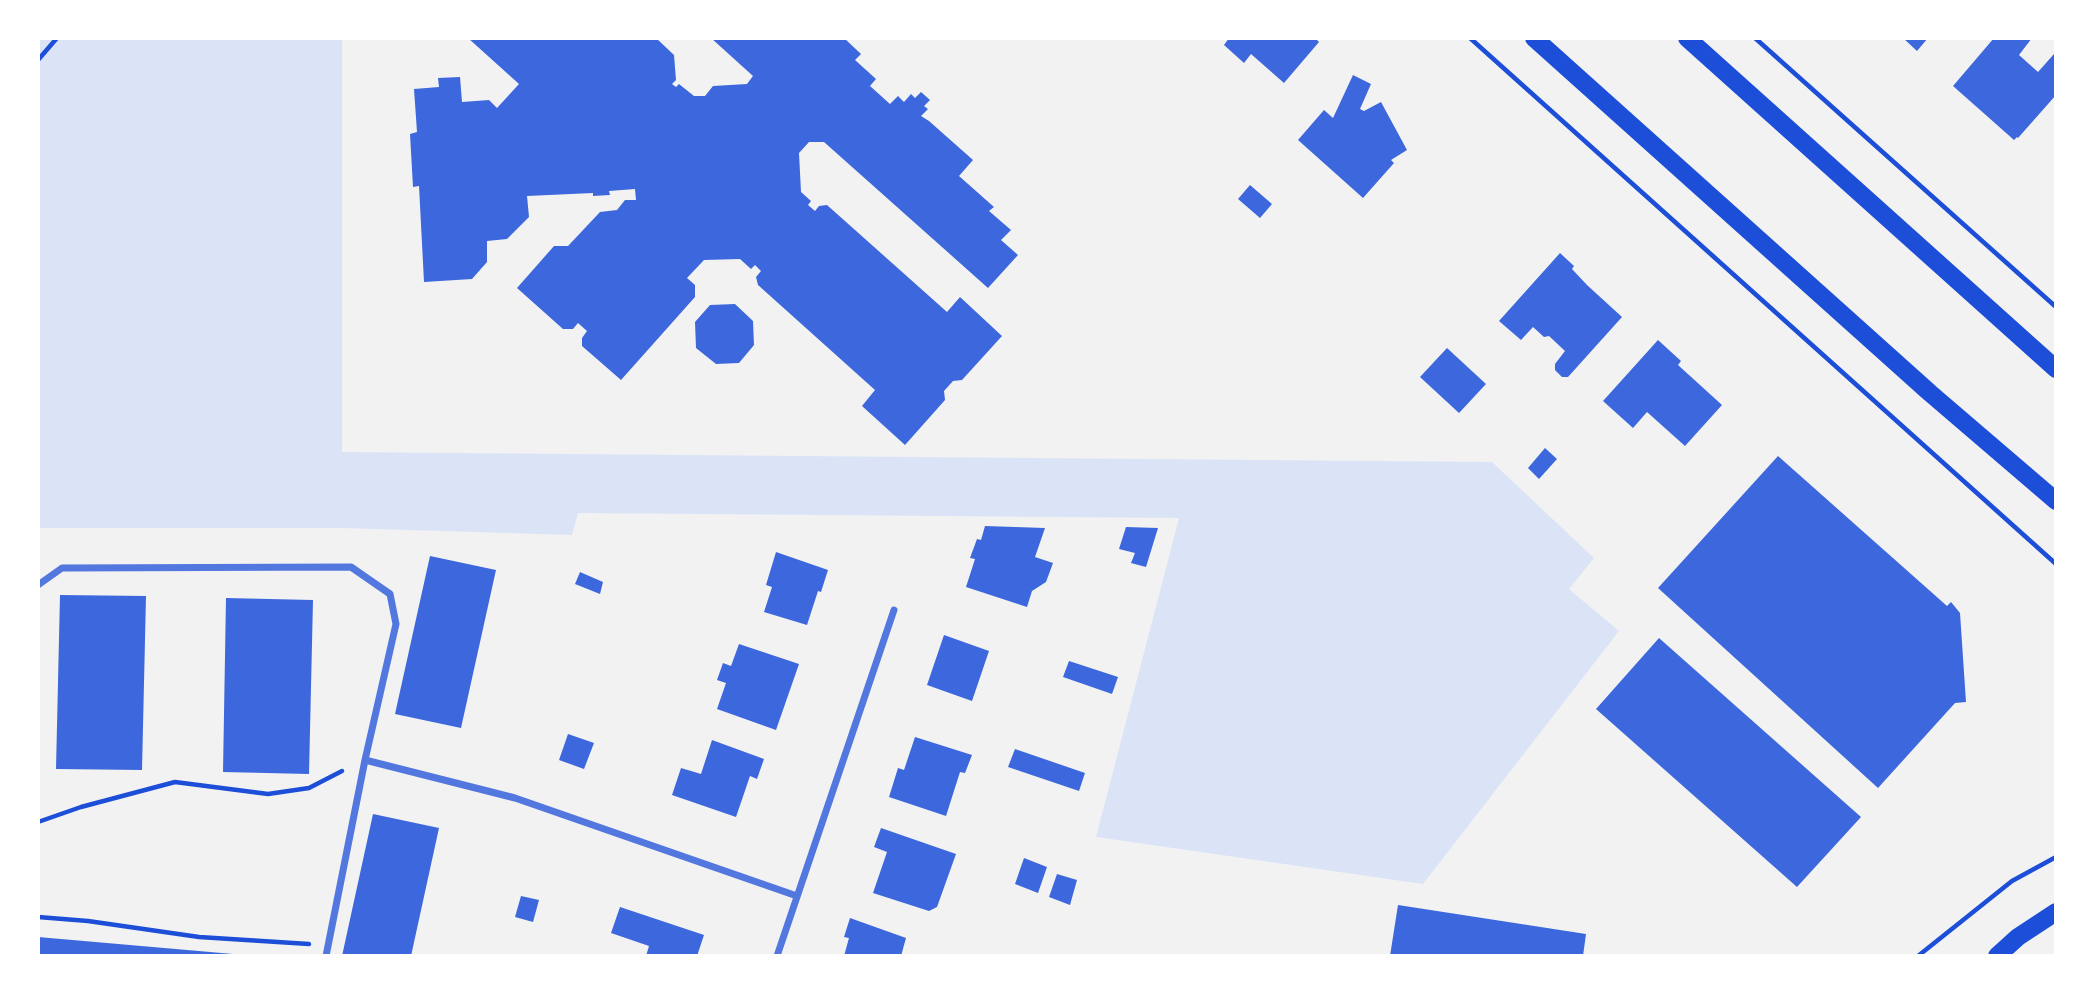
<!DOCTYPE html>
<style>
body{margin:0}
#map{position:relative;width:2094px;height:994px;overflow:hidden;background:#f2f2f2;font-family:Montserrat,sans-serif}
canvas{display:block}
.frame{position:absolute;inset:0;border:40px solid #fff;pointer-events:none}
</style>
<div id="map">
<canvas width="2094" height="994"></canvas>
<div class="frame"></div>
</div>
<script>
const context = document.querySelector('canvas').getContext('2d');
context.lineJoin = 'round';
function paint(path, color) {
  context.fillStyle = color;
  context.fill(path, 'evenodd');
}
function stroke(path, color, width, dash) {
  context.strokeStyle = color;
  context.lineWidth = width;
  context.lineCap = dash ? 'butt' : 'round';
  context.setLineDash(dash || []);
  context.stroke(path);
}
paint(new Path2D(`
 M 38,39 L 342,39 L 342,452 L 1492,462 L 1594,558 L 1569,589 L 1619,631 L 1423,884 L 1096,837 L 1179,518 L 578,513 L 572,535 L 342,528 L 39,528 Z`), '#dbe4f7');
paint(new Path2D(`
 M 468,38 L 656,38 L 674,55 L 676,80 L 672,84 L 676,87 L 679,84 L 694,96 L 705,96 L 713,86 L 747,84 L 753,76 L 711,38 L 844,38 L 861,54 L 855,60 L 876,79 L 870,86 L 890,104 L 898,96 L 904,102 L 911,94 L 915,98 L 921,92 L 930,100 L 924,106 L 928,109 L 921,116 L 929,121 L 973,160 L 959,176 L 994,207 L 989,211 L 1011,230 L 1001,240 L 1018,255 L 988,288 L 824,142 L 809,142 L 799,153 L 801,192 L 811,201 L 808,205 L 815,211 L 819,206 L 827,205 L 947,312 L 960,297 L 1002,336 L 962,380 L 953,381 L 944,391 L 945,400 L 905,445 L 862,406 L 875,390 L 758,285 L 756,277 L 761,271 L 755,265 L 751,269 L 740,259 L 704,260 L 687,278 L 695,285 L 695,297 L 621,380 L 582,346 L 582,338 L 587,331 L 578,323 L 573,329 L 563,329 L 517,288 L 554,246 L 568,246 L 600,212 L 617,210 L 625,200 L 636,200 L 635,189 L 609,191 L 610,195 L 593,196 L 593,193 L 527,196 L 529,217 L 507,239 L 487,241 L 487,262 L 472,279 L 424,282 L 419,186 L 413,187 L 410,134 L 417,132 L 414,89 L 439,87 L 438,78 L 460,77 L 462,102 L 489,100 L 497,108 L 519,84 Z
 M 1229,38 L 1315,38 L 1319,42 L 1284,83 L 1251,54 L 1244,63 L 1224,45 Z
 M 1903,38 L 1928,38 L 1917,51 Z
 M 1994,38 L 2032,38 L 2019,55 L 2038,72 L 2054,54 L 2056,55 L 2056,95 L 2018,138 L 2017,137 L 2014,140 L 1953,86 Z
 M 1353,75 L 1371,84 L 1360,109 L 1364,111 L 1381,102 L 1407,150 L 1391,160 L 1394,163 L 1363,198 L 1298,140 L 1324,110 L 1333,118 Z
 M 1250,185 L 1272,204 L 1260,218 L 1238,199 Z
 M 1560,253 L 1574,266 L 1572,269 L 1587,285 L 1622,317 L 1568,377 L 1562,377 L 1555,370 L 1555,364 L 1565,351 L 1549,336 L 1544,337 L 1533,327 L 1521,340 L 1499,321 Z
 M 735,304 L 753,321 L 754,345 L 739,363 L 716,364 L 696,348 L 695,322 L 710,305 Z
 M 1658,340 L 1681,361 L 1678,365 L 1722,405 L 1685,446 L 1647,412 L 1633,428 L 1603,401 Z
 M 1447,348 L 1486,384 L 1459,413 L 1420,377 Z
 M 1545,448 L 1557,459 L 1539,479 L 1528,468 Z
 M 1778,456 L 1947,606 L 1951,602 L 1960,613 L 1966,702 L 1955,703 L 1878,788 L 1658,588 Z
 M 985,526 L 1045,528 L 1035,557 L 1053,563 L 1046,582 L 1032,591 L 1027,607 L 966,587 L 975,559 L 970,558 L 977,539 L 981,540 Z
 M 1126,527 L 1158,528 L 1146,567 L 1131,563 L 1135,553 L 1119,549 Z
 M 776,552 L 828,570 L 821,592 L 818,591 L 807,625 L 764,612 L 772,587 L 766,585 Z
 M 430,556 L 496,570 L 461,728 L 395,714 Z
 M 580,572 L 603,582 L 600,594 L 575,584 Z
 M 60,595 L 146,596 L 142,770 L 56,769 Z
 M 226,598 L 313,600 L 309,774 L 223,772 Z
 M 944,635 L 989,651 L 972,701 L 927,685 Z
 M 1659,638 L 1861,817 L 1797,887 L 1596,709 Z
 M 739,644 L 799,664 L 776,730 L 717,709 L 726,683 L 717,680 L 723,663 L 731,666 Z
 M 1069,661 L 1118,677 L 1112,694 L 1063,677 Z
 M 568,734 L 594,743 L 584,769 L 559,760 Z
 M 915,737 L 972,755 L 965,773 L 960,772 L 946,816 L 889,797 L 898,768 L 904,770 Z
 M 712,740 L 764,759 L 757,779 L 750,776 L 736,817 L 672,795 L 681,768 L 701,774 Z
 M 1015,749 L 1085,773 L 1079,791 L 1008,767 Z
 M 373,814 L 439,828 L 411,956 L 342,956 Z
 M 881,828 L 956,854 L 937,907 L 929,911 L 873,893 L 887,852 L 874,847 Z
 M 1024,858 L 1047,867 L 1038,893 L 1015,884 Z
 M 1057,874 L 1077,880 L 1070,905 L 1049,897 Z
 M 521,896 L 539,900 L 533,922 L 515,917 Z
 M 1398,905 L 1586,934 L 1583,956 L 1390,956 Z
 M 620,907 L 704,935 L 697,956 L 646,956 L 649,946 L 611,933 Z
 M 850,918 L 906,938 L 901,956 L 844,956 L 849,938 L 844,937 Z
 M 38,937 L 233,954 L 233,956 L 38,956 Z`), '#3d67dc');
stroke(new Path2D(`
 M 1470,38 L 2056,564
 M 1755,38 L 2056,307
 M 38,60 L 57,38
 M 38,822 L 81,807 L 175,782 L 268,794 L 309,788 L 342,771
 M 38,917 L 88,921 L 199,937 L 309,944
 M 1918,956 L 2012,881 L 2056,857`), '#1d4ed8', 4.5);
stroke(new Path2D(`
 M 38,585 L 62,568 L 351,567 L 390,594 L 396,624 L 365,760 L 326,956
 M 365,760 L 515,798 L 797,896
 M 777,956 L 894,610`), '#5277de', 7);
stroke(new Path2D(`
 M 1534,38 L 1930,393 L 2056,501
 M 1687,38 L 2056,369
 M 1997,956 L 2018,937 L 2056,912`), '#1d4ed8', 18);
</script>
